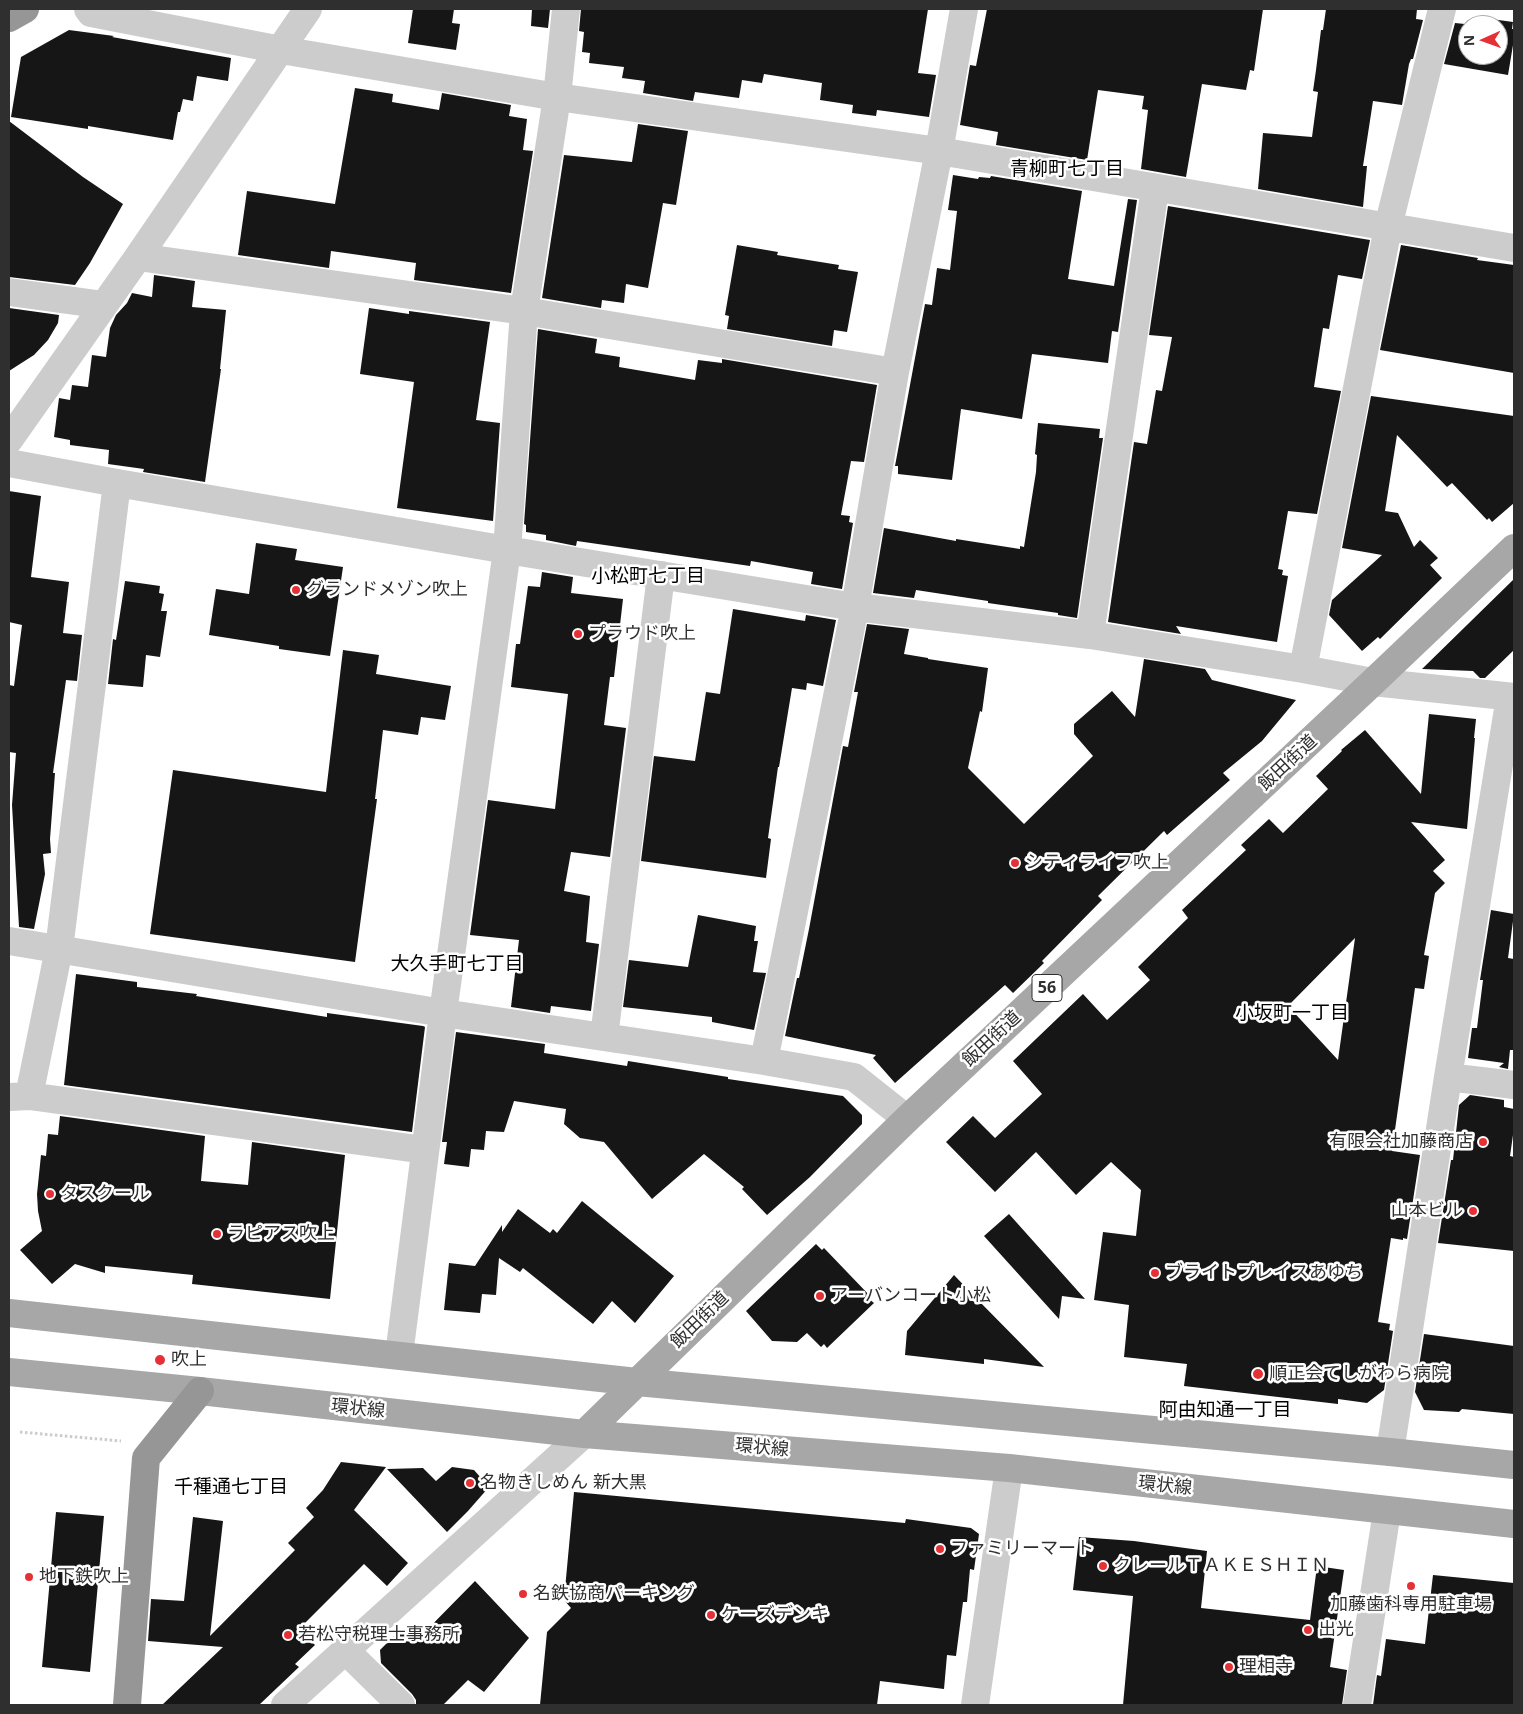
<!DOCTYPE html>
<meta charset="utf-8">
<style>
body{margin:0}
#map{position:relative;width:1523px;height:1714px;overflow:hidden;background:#fff;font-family:"Noto Sans",sans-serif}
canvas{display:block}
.frame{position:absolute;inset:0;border:10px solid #2f2f2f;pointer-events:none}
.north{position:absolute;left:1458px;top:15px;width:50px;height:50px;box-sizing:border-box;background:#fff;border:1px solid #acacac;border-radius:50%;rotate:268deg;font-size:14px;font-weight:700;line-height:20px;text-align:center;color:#2f2f2f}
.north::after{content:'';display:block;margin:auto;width:18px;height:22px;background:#e53136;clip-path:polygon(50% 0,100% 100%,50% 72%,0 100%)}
</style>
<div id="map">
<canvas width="1523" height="1714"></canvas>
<div class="frame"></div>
<div class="north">N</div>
</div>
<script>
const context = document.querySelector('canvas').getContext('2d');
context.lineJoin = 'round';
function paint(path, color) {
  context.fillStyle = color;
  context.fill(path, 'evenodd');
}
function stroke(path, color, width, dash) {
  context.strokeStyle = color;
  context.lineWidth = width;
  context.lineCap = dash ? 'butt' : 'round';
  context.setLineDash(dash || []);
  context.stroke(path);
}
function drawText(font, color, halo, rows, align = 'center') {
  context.font = font + ' "Noto Sans","Noto Sans JP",sans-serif';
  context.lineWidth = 5;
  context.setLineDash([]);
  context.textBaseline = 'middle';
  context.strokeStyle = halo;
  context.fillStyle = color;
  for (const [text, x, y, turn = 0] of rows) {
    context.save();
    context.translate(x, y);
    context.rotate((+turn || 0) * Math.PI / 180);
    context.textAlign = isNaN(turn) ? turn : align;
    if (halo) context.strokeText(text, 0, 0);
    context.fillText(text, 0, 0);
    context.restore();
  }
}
paint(new Path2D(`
 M 413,9 L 454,9 L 452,23 L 460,24 L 456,50 L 408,43 Z
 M 532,9 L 550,9 L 548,28 L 531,26 Z
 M 581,9 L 928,9 L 918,73 L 936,75 L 929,117 L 877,110 L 876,116 L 852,113 L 853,105 L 820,100 L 822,83 L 764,74 L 762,83 L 742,80 L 739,98 L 695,92 L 693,101 L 643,93 L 645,81 L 622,78 L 624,67 L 589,63 L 590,53 L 582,52 L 584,32 L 579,31 Z
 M 987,9 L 1263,9 L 1254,71 L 1250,70 L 1246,90 L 1202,84 L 1186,177 L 1141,169 L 1148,110 L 1142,109 L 1144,96 L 1098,90 L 1087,160 L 996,145 L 998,132 L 960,125 L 970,65 L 976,66 Z
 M 1326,9 L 1417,9 L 1416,19 L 1423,20 L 1413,59 L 1411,59 L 1409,64 L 1402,105 L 1373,101 L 1363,166 L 1367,166 L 1363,207 L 1258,189 L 1263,133 L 1312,137 L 1318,92 L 1313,91 L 1316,70 L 1321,30 L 1323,30 Z
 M 1477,17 L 1513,22 L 1512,29 L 1514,29 L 1514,39 L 1508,75 L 1444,64 L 1455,23 L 1475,25 L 1468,25 L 1468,55 L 1498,55 L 1498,25 L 1477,25 Z
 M 69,30 L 114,36 L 112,37 L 231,58 L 228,81 L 197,76 L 193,101 L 183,99 L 180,112 L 178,112 L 173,140 L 88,126 L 88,129 L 11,117 L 21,57 Z
 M 355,88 L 393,94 L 392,102 L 439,110 L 442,93 L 511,105 L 509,116 L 527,119 L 523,150 L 533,151 L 511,293 L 414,280 L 416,263 L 331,251 L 329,268 L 238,255 L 247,191 L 335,204 Z
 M 9,121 L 83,177 L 123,204 L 90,263 L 75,285 L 9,277 Z
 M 638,124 L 688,131 L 676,205 L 663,203 L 648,288 L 626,284 L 624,303 L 602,300 L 601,308 L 542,298 L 564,155 L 632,162 Z
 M 953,175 L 978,179 L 979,177 L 990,178 L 991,176 L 1082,191 L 1068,279 L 1114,286 L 1128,199 L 1137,200 L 1118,332 L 1112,331 L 1108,363 L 1032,354 L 1022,419 L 961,409 L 952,480 L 898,474 L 898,466 L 895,466 L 925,304 L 932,305 L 937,268 L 950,270 L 957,211 L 948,210 Z
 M 1168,206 L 1370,240 L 1362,279 L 1338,275 L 1329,329 L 1323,328 L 1314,387 L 1341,391 L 1317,514 L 1288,511 L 1278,569 L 1283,570 L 1282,575 L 1288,576 L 1277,642 L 1176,626 L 1181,634 L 1108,622 L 1134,442 L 1147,444 L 1156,390 L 1162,391 L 1172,337 L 1149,335 Z
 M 737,245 L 778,252 L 777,255 L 839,265 L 838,269 L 858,272 L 847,332 L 834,330 L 832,346 L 727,329 L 729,316 L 725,315 Z
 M 1401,245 L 1478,258 L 1477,260 L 1514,265 L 1514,373 L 1380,350 Z
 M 154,275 L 195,281 L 192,307 L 226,310 L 220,369 L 221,369 L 205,482 L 143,472 L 144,469 L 108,464 L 109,450 L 70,445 L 70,440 L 54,437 L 59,398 L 70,400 L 72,385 L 88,387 L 92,355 L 106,357 L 110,328 L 116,315 L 127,303 L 132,293 L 152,297 Z
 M 9,308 L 59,315 L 58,323 L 48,340 L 34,355 L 9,371 Z
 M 369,308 L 409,314 L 409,311 L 490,322 L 476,420 L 500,423 L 493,521 L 397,508 L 414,382 L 360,374 Z
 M 538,329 L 597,339 L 595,353 L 620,357 L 619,367 L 695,380 L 698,360 L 722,363 L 722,359 L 877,385 L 864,462 L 851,461 L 841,515 L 850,516 L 849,522 L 853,523 L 842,589 L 811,584 L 813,572 L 751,561 L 750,566 L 577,541 L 576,546 L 546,540 L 546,535 L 526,532 L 526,525 L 524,524 Z
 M 1371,396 L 1514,416 L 1514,503 L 1492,522 L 1489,518 L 1487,520 L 1452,483 L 1447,487 L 1397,435 L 1385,511 L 1398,513 L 1414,547 L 1420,540 L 1438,558 L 1430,565 L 1442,578 L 1380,639 L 1378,637 L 1362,651 L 1329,615 L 1332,600 L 1382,555 L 1342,548 Z
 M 1038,423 L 1100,429 L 1099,438 L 1103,438 L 1077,618 L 1058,615 L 1058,613 L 988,603 L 988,601 L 916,590 L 914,598 L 873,593 L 884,528 L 956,541 L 956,539 L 1020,549 L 1020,546 L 1024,547 L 1036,472 L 1037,455 L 1035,454 Z
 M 9,491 L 41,496 L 31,577 L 69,582 L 63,633 L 82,635 L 77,681 L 66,680 L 53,773 L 55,773 L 50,839 L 51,853 L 43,854 L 45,874 L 34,929 L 19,927 L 12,805 L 16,753 L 9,752 L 9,685 L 14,686 L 22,625 L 9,622 Z
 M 256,543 L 297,549 L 295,560 L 343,567 L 330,656 L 279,649 L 279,646 L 209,635 L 216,589 L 249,594 Z
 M 542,572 L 573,577 L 571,593 L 623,599 L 614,677 L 610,677 L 604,725 L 626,728 L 610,857 L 571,852 L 564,891 L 590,896 L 586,942 L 599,944 L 591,1011 L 551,1006 L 550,1013 L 511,1007 L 519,940 L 470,935 L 488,800 L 555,809 L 568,694 L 511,687 L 516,644 L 520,644 L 528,586 L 540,587 Z
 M 1514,579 L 1514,650 L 1485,678 L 1480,678 L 1473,671 L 1422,669 Z
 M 125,581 L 160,586 L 159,593 L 164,594 L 161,611 L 167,611 L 160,657 L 146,655 L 143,687 L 108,684 L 113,639 L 116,640 Z
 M 733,609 L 805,621 L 806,615 L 836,620 L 823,686 L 807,683 L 806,690 L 792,688 L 779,767 L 778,767 L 768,838 L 771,839 L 766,878 L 641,861 L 654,756 L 695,761 L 706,692 L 720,694 Z
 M 867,624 L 909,629 L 904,654 L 928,658 L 928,659 L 988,668 L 982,712 L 980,711 L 968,768 L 1024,824 L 1093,756 L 1074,734 L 1074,724 L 1112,691 L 1135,717 L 1144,659 L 1205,669 L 1212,680 L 1296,700 L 1262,741 L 1223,773 L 1230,780 L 1167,835 L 1164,831 L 1098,896 L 1102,900 L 1042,961 L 1044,963 L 1013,993 L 1005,985 L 895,1083 L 873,1058 L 876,1055 L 785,1036 L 797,978 L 799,978 L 809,929 L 843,746 L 848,747 L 858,692 L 854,692 Z
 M 343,650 L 379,655 L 376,674 L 451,686 L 445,720 L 421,717 L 418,735 L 383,730 L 375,799 L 377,799 L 355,962 L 150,934 L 173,770 L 326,792 Z
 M 1429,714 L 1476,719 L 1474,738 L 1475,738 L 1467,829 L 1411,822 L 1445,860 L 1433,871 L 1445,883 L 1435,893 L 1424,955 L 1429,956 L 1424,989 L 1415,988 L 1392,1151 L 1420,1155 L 1407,1239 L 1403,1238 L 1403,1240 L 1391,1238 L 1378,1322 L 1390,1324 L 1389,1330 L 1393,1331 L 1384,1390 L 1367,1403 L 1338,1399 L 1338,1404 L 1184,1386 L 1187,1364 L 1124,1357 L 1129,1305 L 1094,1300 L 1103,1232 L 1136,1236 L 1141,1190 L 1111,1162 L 1076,1195 L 1036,1152 L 995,1192 L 946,1142 L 973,1116 L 995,1138 L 1042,1094 L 1013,1061 L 1083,994 L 1107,1020 L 1150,980 L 1138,967 L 1188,918 L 1182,910 L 1246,850 L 1241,845 L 1269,819 L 1283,833 L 1328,789 L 1316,776 L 1342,751 L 1341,750 L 1365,730 L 1421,794 ZM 1355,938 L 1338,1060 L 1288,1006 Z
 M 1491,910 L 1514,914 L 1508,958 L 1514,959 L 1514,1050 L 1510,1050 L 1508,1069 L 1499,1067 L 1504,1063 L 1468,1058 L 1472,1028 L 1477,1028 L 1483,980 L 1480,980 Z
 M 698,915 L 756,926 L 754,941 L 758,941 L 753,972 L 766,973 L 754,1030 L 712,1022 L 712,1017 L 623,1007 L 629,960 L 688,967 Z
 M 76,974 L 137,982 L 137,987 L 197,994 L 196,996 L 327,1017 L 327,1013 L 423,1026 L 425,1027 L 412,1132 L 64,1085 Z
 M 456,1032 L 545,1044 L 544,1053 L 627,1066 L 628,1061 L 728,1077 L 728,1079 L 843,1096 L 862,1115 L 862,1124 L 810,1177 L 767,1215 L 742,1189 L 744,1187 L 704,1154 L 652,1199 L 604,1142 L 580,1138 L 564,1124 L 566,1109 L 514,1101 L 504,1132 L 486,1131 L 484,1150 L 471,1149 L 469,1167 L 444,1164 L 447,1142 L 442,1142 Z
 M 1470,1095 L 1504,1100 L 1504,1107 L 1514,1109 L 1514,1128 L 1510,1156 L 1514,1157 L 1514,1251 L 1438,1243 L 1451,1160 L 1453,1160 L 1459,1105 Z
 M 60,1116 L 205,1136 L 201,1181 L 248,1185 L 252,1142 L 345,1155 L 330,1299 L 192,1284 L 193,1275 L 105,1266 L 105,1273 L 75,1264 L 52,1284 L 20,1250 L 42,1231 L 38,1211 L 37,1194 L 41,1155 L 46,1156 L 48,1134 L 58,1135 Z
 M 582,1201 L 674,1276 L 635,1323 L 612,1301 L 593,1324 L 523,1268 L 520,1272 L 499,1258 L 496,1295 L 482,1294 L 480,1313 L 444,1310 L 449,1263 L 475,1266 L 502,1225 L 502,1232 L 518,1209 L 550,1233 L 553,1229 L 557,1233 Z
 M 1009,1214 L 1085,1299 L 1062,1296 L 1059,1319 L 984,1236 Z
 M 816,1244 L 822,1250 L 824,1248 L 871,1297 L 869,1299 L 874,1303 L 827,1348 L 824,1344 L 821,1347 L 807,1333 L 797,1342 L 772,1341 L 746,1311 Z
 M 954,1275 L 976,1298 L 1044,1367 L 984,1359 L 984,1364 L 905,1355 L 907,1331 Z
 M 1424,1334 L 1514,1346 L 1514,1414 L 1462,1409 L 1459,1412 L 1424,1410 L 1415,1392 Z
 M 341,1462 L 386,1467 L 354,1510 L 408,1563 L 387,1586 L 364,1564 L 299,1629 L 315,1645 L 295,1664 L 299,1667 L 259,1705 L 162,1705 L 223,1647 L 148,1641 L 151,1599 L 184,1601 L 193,1517 L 223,1521 L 210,1636 L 295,1550 L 288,1543 L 314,1517 L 306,1508 L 323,1490 Z
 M 452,1467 L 474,1470 L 489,1487 L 468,1511 L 447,1532 L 387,1469 L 423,1468 L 436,1481 Z
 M 574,1492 L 905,1523 L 906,1519 L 971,1528 L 979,1534 L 974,1570 L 970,1569 L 967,1602 L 963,1602 L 956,1656 L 947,1655 L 944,1689 L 880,1681 L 877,1705 L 540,1705 L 547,1632 L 571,1608 L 564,1600 Z
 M 56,1512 L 104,1516 L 90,1672 L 42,1667 Z
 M 1079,1537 L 1134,1541 L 1207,1551 L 1201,1608 L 1310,1620 L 1317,1566 L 1344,1570 L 1330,1667 L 1347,1670 L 1342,1705 L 1123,1705 L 1133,1596 L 1073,1590 Z
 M 1433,1575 L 1514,1583 L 1514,1705 L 1373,1705 L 1377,1675 L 1381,1676 L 1386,1639 L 1425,1644 Z
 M 475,1581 L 529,1638 L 484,1692 L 468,1680 L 443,1705 L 416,1705 L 416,1700 L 412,1694 L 381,1663 L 380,1650 L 401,1629 L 414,1643 Z`), '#161616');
stroke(new Path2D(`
 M 20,1432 L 121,1441`), '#ccc', 3, [2.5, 2.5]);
stroke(new Path2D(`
 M 88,9 L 91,13 L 281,50 L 557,97 L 939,151 L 1514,248
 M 138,257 L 524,311 L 895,372
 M 9,292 L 104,305
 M 9,440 L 138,257 L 308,9
 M 9,463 L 117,483 L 507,550 L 855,607 L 1090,635 L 1303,669 L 1373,682 L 1514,697
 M 1090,635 L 1155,188
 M 1303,669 L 1388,227 L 1442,9
 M 9,941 L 443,1013 L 764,1061 L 854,1077 L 907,1119
 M 604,1037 L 661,575
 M 764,1061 L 855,607 L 895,372 L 939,151 L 964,9
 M 1448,1077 L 1514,1085
 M 29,1096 L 425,1150
 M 9,1097 L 29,1096 L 59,949 L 117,483
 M 399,1355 L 443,1013 L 507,550 L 524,311 L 557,97 L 566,9
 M 1390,1452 L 1448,1077 L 1510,697
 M 345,1650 L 401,1705
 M 285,1705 L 584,1434
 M 975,1705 L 1009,1468
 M 1357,1705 L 1387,1511`), '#ccc', 28);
stroke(new Path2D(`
 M 9,1313 L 637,1382 L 1390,1452 L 1514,1465
 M 9,1372 L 200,1391 L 584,1434 L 1009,1468 L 1514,1524
 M 584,1434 L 907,1119 L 1373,682 L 1514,548`), '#a7a7a7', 28);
stroke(new Path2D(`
 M 9,18 L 25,9
 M 127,1705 L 146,1458 L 200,1391`), '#969696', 28);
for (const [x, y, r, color] of [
 [296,590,5,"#e53136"],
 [578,634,5,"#e53136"],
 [1015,863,5,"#e53136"],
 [1483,1142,5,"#e53136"],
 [50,1194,5,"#e53136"],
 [1473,1211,5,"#e53136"],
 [217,1234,5,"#e53136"],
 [1155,1273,5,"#e53136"],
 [820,1296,5,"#e53136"],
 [160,1360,6,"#e53136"],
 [1258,1374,6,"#e53136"],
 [470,1483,5,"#e53136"],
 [940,1549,5,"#e53136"],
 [1103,1566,5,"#e53136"],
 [29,1577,5,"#e53136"],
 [1411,1586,5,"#e53136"],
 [523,1594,5,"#e53136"],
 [711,1615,5,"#e53136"],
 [1308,1630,5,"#e53136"],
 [288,1635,5,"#e53136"],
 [1229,1667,5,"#e53136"]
]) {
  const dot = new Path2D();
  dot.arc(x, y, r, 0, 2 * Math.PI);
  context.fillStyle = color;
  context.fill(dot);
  stroke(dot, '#fff', 2);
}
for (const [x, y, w] of [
 [1047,988,30]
]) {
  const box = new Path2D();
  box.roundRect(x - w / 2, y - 13.5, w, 27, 4);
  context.fillStyle = '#fff';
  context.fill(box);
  stroke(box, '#2f2f2f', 1);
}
drawText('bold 16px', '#2f2f2f', null, [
 ["56",1047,988]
]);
drawText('18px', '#2f2f2f', '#fff', [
 ["グランドメゾン吹上",306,590],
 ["プラウド吹上",588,634],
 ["シティライフ吹上",1025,863],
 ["有限会社加藤商店",1473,1142,"right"],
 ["タスクール",60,1194],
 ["山本ビル",1463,1211,"right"],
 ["ラピアス吹上",227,1234],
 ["ブライトプレイスあゆち",1165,1273],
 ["アーバンコート小松",830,1296],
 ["吹上",171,1360],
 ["順正会てしがわら病院",1269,1374],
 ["名物きしめん 新大黒",480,1483],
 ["ファミリーマート",950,1549],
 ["クレールＴＡＫＥＳＨＩＮ",1113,1566],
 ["地下鉄吹上",39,1577],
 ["名鉄協商パーキング",533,1594],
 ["加藤歯科専用駐車場",1411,1605,"center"],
 ["ケーズデンキ",721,1615],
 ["出光",1318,1630],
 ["若松守税理士事務所",298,1635],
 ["理相寺",1239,1667]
], 'left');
drawText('18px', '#2f2f2f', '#fff', [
 ["飯田街道",1288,763,-43],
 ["飯田街道",992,1039,-43],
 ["飯田街道",700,1320,-44],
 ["環状線",358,1409,6],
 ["環状線",762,1448,5],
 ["環状線",1165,1486,6]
]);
drawText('19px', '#000', '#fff', [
 ["青柳町七丁目",1067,170],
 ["小松町七丁目",648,577],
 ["大久手町七丁目",457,965],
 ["小坂町一丁目",1292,1014],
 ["阿由知通一丁目",1225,1411],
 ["千種通七丁目",231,1488]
]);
</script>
